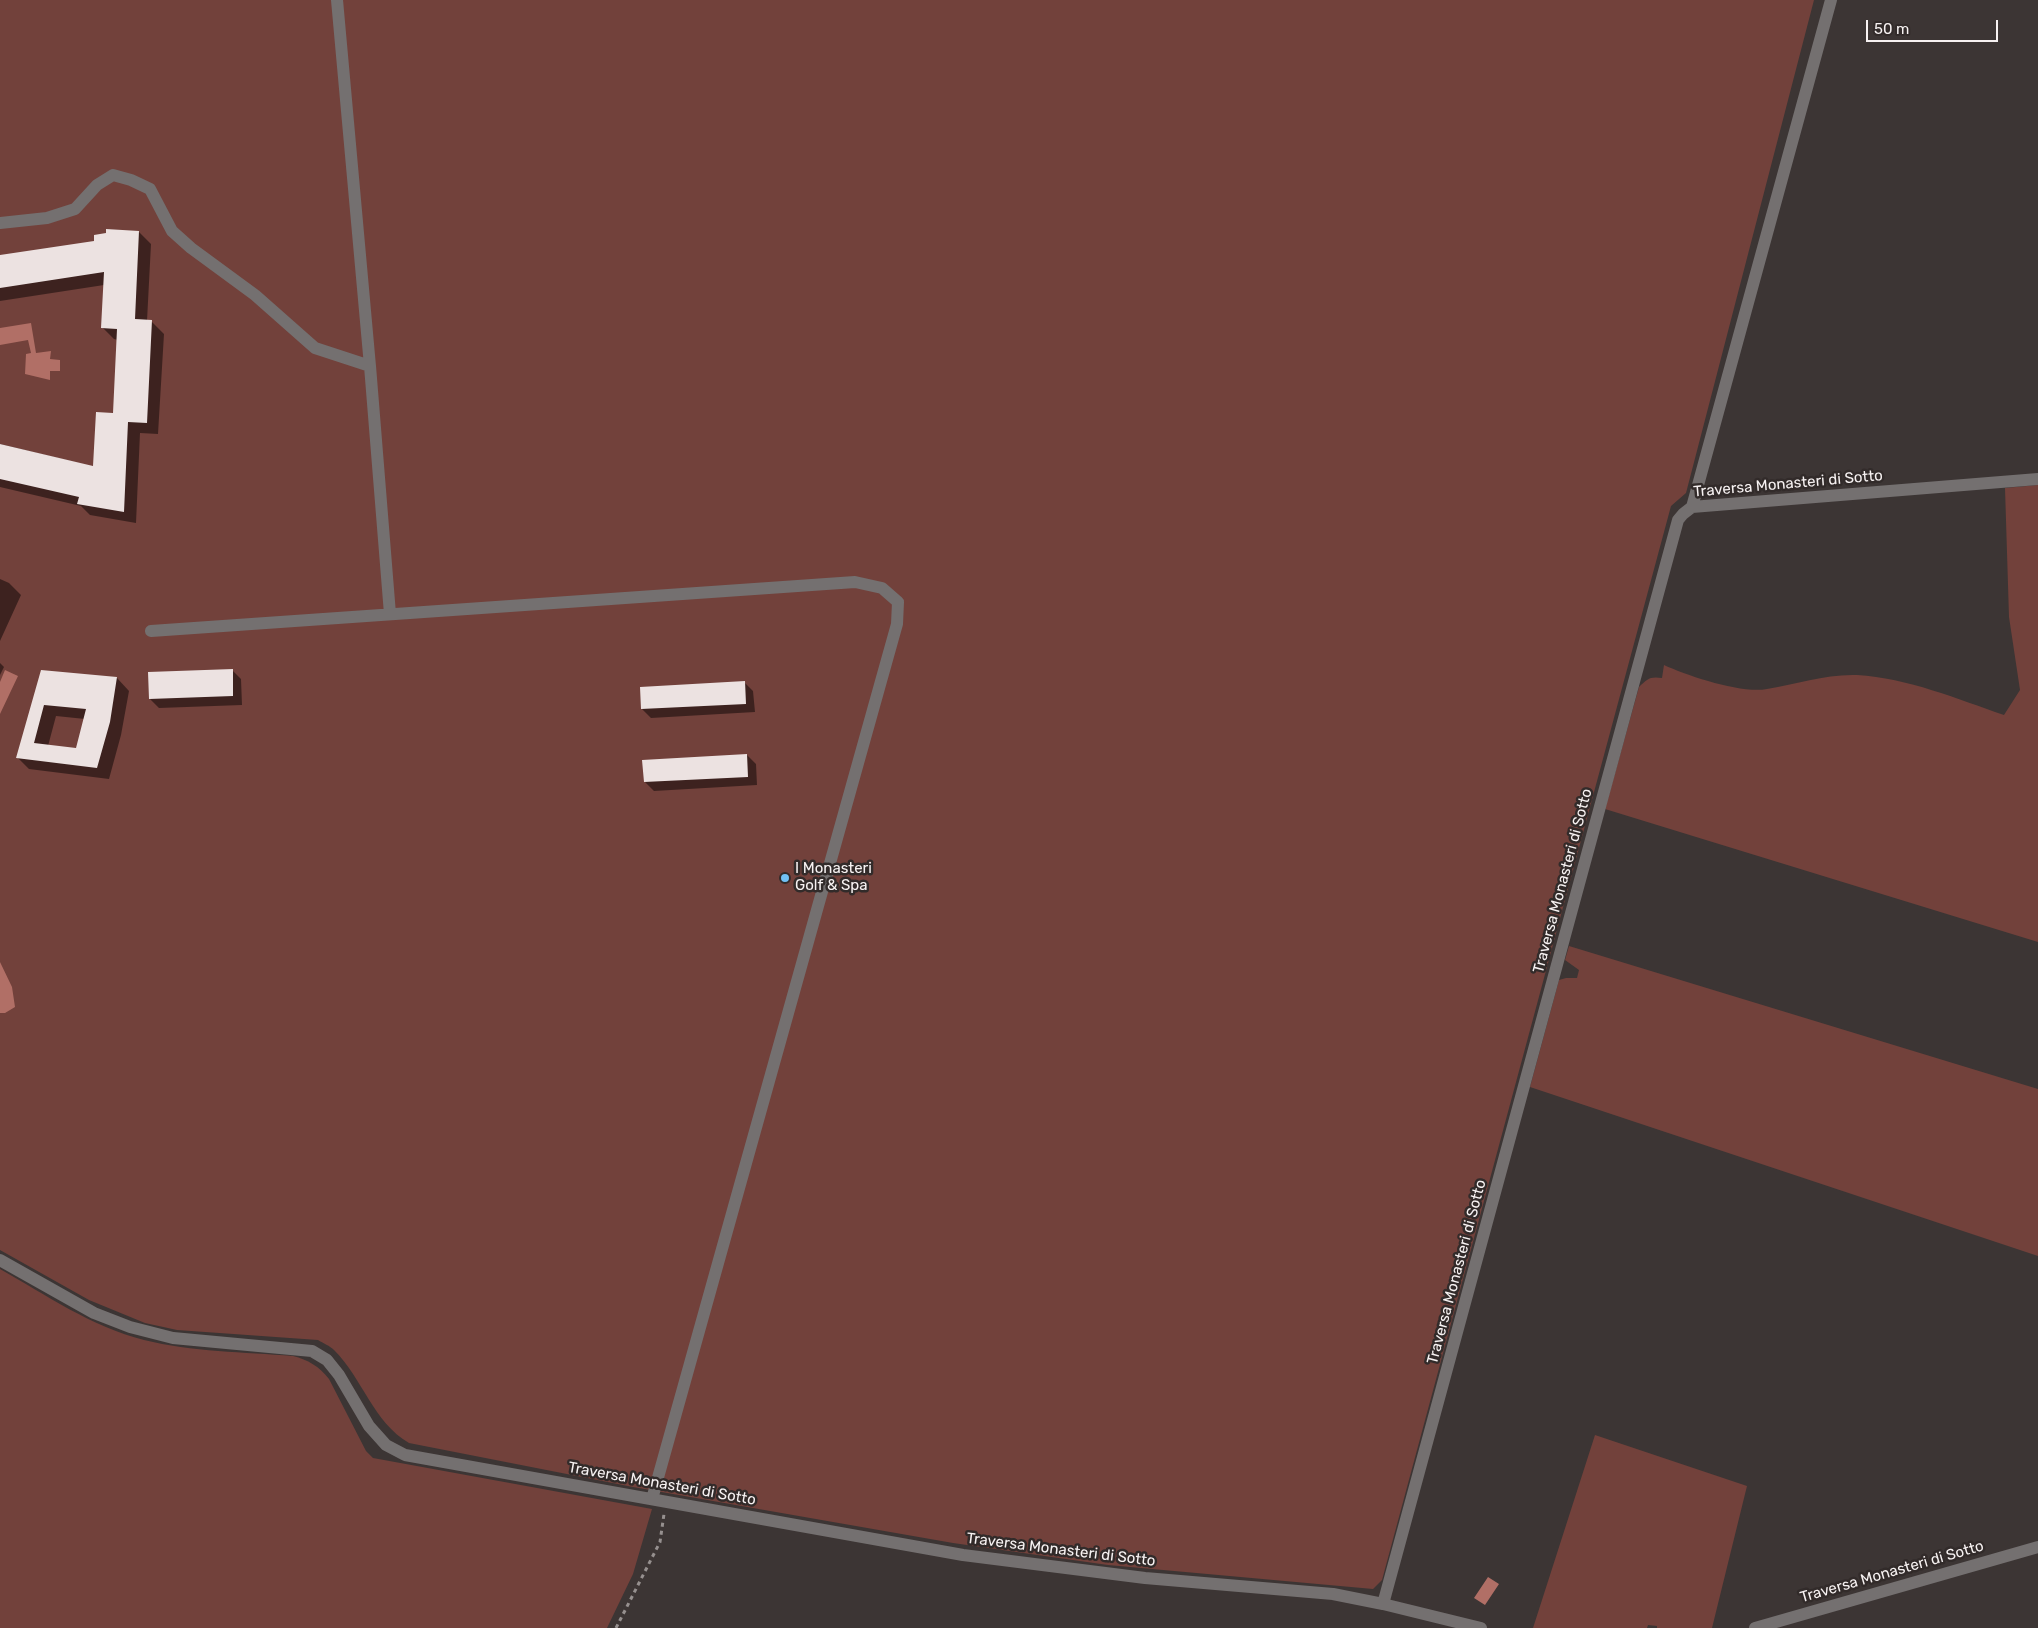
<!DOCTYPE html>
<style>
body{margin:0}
#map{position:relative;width:2038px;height:1628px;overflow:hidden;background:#3c3534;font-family:Rubik,sans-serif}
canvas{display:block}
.scale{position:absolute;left:1866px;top:20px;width:132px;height:22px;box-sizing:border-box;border:2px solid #f7f2f2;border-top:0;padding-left:6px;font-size:15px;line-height:18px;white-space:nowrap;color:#f7f2f2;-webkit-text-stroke:4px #322b2a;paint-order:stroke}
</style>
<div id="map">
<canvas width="2038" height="1628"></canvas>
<div class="scale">50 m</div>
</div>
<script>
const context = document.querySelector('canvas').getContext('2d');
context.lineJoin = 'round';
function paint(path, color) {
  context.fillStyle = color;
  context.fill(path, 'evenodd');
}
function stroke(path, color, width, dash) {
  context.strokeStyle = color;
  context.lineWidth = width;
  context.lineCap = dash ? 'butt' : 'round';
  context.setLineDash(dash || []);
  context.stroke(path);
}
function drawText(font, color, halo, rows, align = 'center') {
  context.font = font + ' Rubik,sans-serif';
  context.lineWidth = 5;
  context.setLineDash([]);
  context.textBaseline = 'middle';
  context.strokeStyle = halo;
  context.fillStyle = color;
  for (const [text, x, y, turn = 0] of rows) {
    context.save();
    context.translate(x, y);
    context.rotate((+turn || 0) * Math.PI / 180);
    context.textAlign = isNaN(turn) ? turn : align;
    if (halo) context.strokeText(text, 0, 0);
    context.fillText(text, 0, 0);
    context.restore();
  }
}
paint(new Path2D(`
 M 0,0 L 1814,0 L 1686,493 L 1671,506 L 1382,1580 L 1373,1589 L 1108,1565 L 953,1543 L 633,1487 L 409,1443 C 373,1422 363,1379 334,1350 C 330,1346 323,1343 318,1340 L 177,1330 L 145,1323 L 89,1300 L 0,1250 Z
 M 2038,485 L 2038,942 L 1605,809 L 1639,687 C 1647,679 1650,676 1662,678 L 1664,665 C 1688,676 1742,694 1767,689 C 1798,684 1825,674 1857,675 C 1908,678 1957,699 2004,715 L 2020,690 L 2009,617 L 2005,488 Z
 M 1569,946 L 2038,1089 L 2038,1256 L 1530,1087 L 1559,980 L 1566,978 L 1577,978 L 1579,970 L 1565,960 Z
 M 0,1269 C 46,1295 92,1327 144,1340 C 192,1352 244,1352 293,1356 C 308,1360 319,1366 329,1379 L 366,1451 L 373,1458 L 652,1509 L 633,1574 L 607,1628 L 0,1628 Z
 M 1595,1435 L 1747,1486 L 1712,1628 L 1657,1628 L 1657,1626 L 1648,1625 L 1647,1628 L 1533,1628 Z`), '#72413b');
paint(new Path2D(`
 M 31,323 L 36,353 L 51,351 L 50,359 L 60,360 L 60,371 L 50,371 L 50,380 L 25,374 L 26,354 L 31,353 L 28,340 L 0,345 L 0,328 Z
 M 5,670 L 18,676 L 0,714 L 0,682 Z
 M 0,962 L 12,987 L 15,1007 L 5,1013 L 0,1013 Z
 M 1488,1577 L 1499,1584 L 1485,1605 L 1474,1598 Z`), '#b16f66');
paint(new Path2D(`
 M 139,232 L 151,244 L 147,321 L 152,322 L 164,334 L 158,434 L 140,433 L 136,523 L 90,515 L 81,506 L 0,487 L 0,444 L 94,467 L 114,415 L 118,340 L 114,339 L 102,327 L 104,285 L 0,301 L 0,256 L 96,242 Z
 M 0,579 L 9,583 L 21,595 L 0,641 Z
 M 0,663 L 4,667 L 0,675 Z
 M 232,670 L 241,679 L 242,705 L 159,708 L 150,699 Z
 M 42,671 L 117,678 L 129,691 L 121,735 L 109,779 L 29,769 L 17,757 ZM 56,716 L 85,719 L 77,750 L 48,746 Z
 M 744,682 L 753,691 L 755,712 L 651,718 L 642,709 Z
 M 747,755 L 756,764 L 757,785 L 654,791 L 645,782 Z`), '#0007');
paint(new Path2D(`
 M 106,229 L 139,231 L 135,319 L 152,320 L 147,423 L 128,422 L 124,512 L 77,504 L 79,497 L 0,479 L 0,444 L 93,466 L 96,412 L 113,413 L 117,329 L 101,328 L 104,272 L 0,288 L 0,255 L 94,241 L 94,235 L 106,233 Z
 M 233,669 L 233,696 L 149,699 L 148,672 Z
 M 41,670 L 117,677 L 110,722 L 97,768 L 16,758 ZM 44,705 L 86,709 L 76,748 L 34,743 Z
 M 745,681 L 746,704 L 641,709 L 640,687 Z
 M 747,754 L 748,777 L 644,782 L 642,760 Z`), '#ece2e1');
stroke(new Path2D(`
 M 616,1628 L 660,1542 L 664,1514`), '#96908f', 3, [4, 4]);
stroke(new Path2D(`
 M 337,0 L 370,366
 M 0,223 L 47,218 L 75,209 L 97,185 L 113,175 L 131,180 L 150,189 L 172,231 L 191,248 L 255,295 L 315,348 L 370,366 L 390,614
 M 1692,507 L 1831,0
 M 151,631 L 855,582 L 882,588 L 898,602 L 897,624 L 652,1499
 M 0,1260 L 94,1313 L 130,1327 L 173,1338 L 312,1351 L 327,1360 L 339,1375 L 369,1426 L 386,1445 L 405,1455 L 963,1555 L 1145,1578 L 1333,1594 L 1383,1604 L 1481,1628
 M 1383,1604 L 1678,520 L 1683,514 L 1692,507 L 2038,479
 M 1755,1628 L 2038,1547`), '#747070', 12);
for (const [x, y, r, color] of [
 [785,878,5,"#71c1f5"]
]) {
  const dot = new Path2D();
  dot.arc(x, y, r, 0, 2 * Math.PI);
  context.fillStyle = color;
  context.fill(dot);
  stroke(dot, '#322b2a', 2);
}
drawText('15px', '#f7f2f2', '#322b2a', [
 ["Traversa Monasteri di Sotto",1788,484,-5],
 ["Traversa Monasteri di Sotto",1563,881,-75],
 ["Traversa Monasteri di Sotto",1457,1272,-75],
 ["Traversa Monasteri di Sotto",662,1484,10],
 ["Traversa Monasteri di Sotto",1061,1550,7],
 ["Traversa Monasteri di Sotto",1892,1572,-16]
]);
drawText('15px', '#f7f2f2', '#322b2a', [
 ["I Monasteri",795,869],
 ["Golf & Spa",795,886]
], 'left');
</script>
